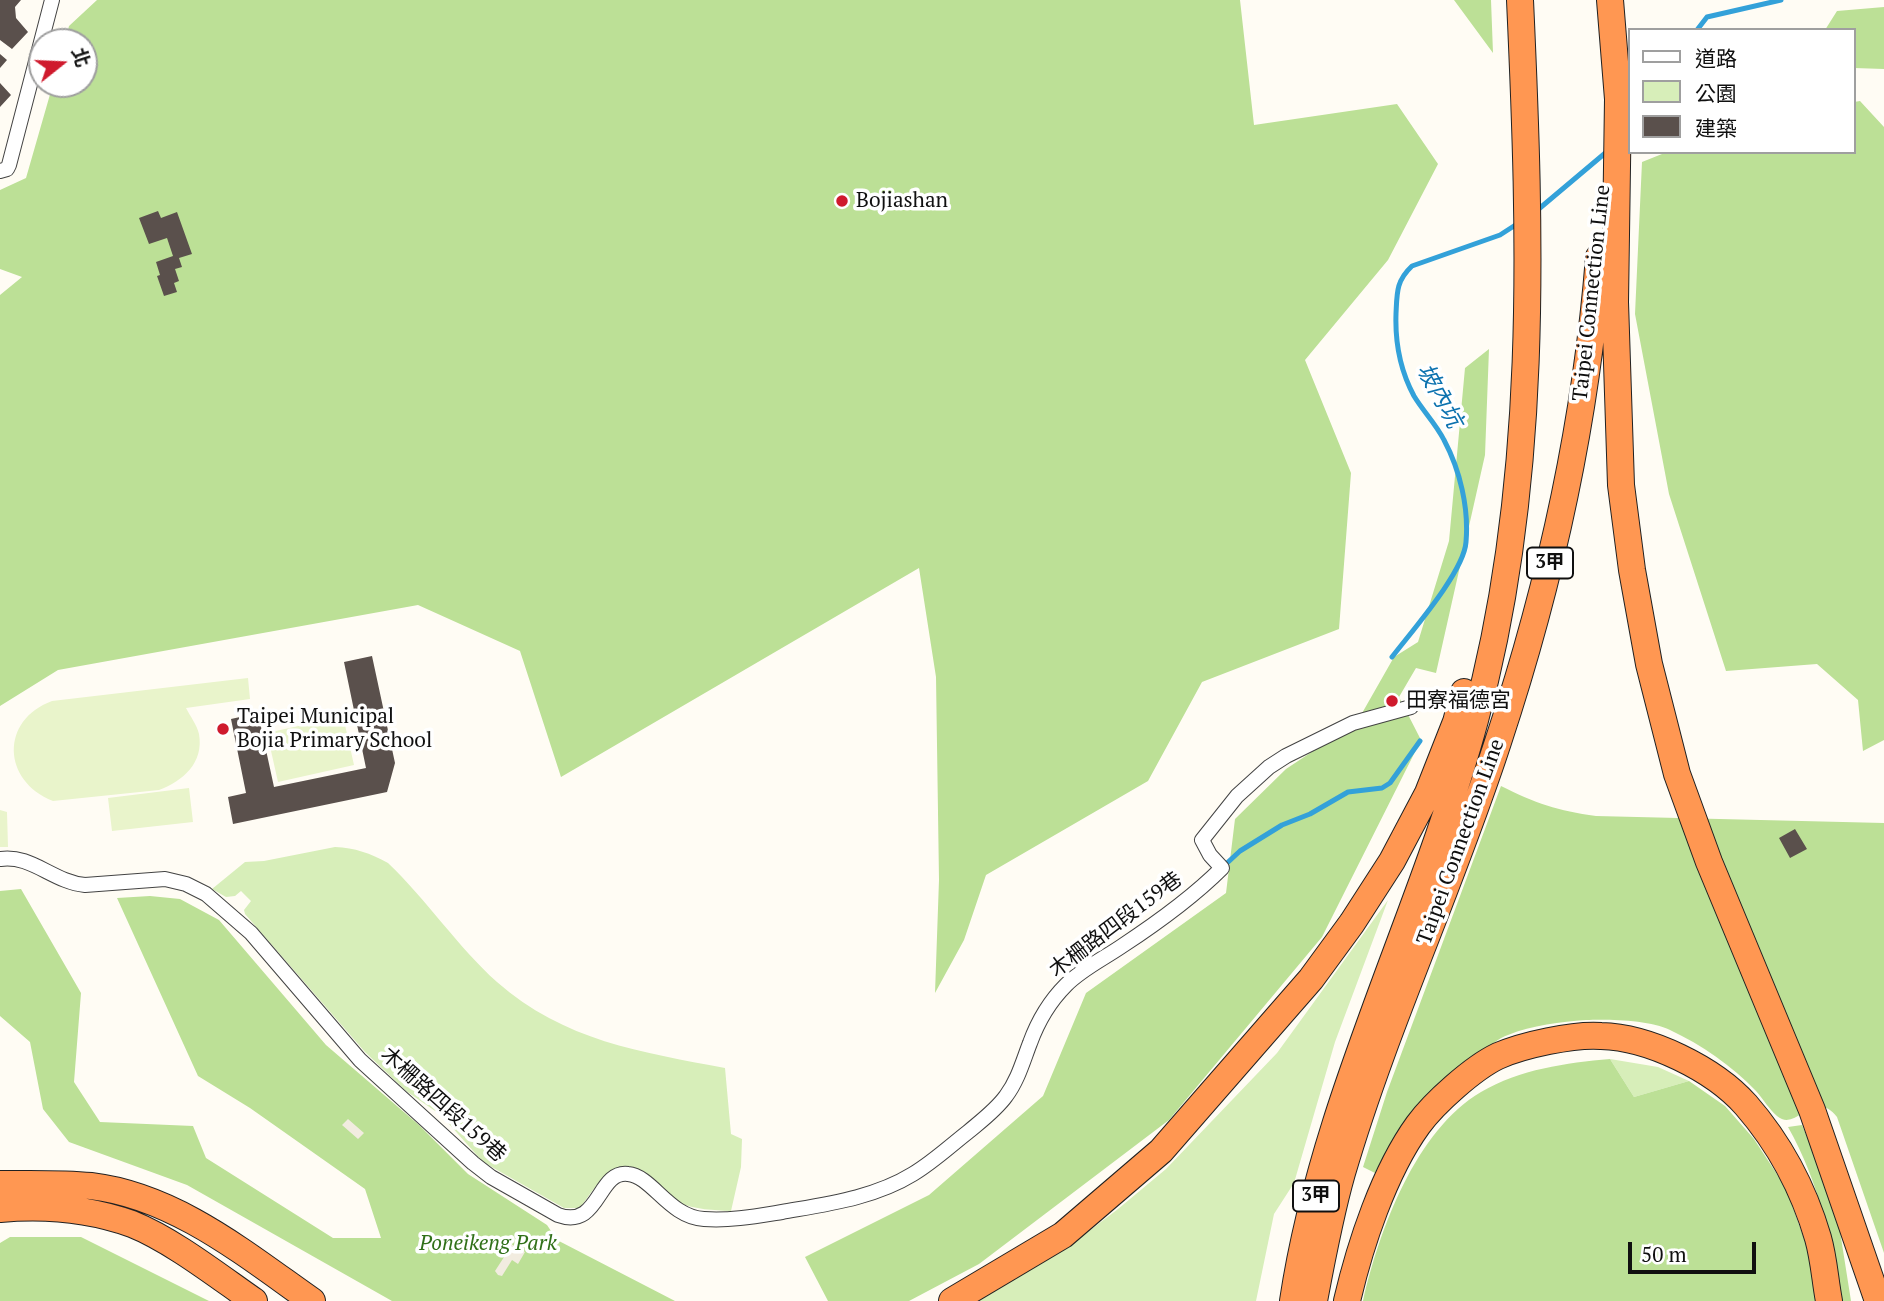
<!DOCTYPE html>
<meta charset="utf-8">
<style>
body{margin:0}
#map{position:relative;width:1884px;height:1301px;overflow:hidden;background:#fffcf4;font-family:"PT Serif","Noto Sans TC",serif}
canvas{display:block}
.legend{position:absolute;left:1628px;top:28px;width:228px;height:126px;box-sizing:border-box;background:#fff;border:2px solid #9f9f9f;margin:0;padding:9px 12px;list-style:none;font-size:21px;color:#101010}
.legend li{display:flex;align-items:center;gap:14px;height:35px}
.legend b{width:35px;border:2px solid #9f9f9f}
.north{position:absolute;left:28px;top:28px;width:70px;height:70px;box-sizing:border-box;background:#fff;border:2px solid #9f9f9f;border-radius:50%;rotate:72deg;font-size:19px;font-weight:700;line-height:28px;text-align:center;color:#101010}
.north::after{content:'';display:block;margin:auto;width:24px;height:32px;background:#cf1a2d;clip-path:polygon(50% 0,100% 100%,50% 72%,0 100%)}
.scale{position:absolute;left:1628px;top:1242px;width:128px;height:32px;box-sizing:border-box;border:4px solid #101010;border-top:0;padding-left:9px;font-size:21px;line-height:24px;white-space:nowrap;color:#101010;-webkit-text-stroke:5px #fff;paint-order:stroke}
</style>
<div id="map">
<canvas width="1884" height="1301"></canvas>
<ul class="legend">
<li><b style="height:9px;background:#fff"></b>道路</li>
<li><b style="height:19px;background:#d7eeb9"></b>公園</li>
<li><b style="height:19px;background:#5a504c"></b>建築</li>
</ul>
<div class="north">北</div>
<div class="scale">50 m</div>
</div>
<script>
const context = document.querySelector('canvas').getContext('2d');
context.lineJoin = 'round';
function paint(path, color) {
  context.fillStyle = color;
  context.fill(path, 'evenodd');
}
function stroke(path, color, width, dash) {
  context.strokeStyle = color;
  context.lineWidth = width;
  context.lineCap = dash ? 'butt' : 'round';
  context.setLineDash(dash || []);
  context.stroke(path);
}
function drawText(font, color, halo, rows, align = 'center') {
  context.font = font + ' "PT Serif","Noto Sans TC",serif';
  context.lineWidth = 7;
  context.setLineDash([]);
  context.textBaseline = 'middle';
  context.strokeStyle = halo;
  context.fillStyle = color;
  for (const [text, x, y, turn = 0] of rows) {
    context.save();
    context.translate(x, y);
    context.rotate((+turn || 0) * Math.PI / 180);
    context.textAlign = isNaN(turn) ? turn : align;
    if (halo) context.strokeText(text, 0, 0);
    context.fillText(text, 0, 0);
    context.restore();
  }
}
paint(new Path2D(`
 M 335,847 C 355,848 370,853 388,863 C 427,900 457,946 497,982 C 564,1041 641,1052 725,1068 L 731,1134 L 742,1139 L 741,1167 L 731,1211 C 714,1210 695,1210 678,1202 C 670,1197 661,1187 654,1181 C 617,1149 602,1178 580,1208 L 564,1208 L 483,1162 L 441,1115 L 406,1091 L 365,1052 L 245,914 L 244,910 L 251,901 L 241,891 L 235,896 L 226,897 L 212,889 L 245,862 L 264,861 Z
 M 1388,900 L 1335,1042 L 1294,1183 L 1274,1214 L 1256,1301 L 974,1301 L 1068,1247 L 1118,1209 L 1166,1169 L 1277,1053 Z
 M 1610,1059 L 1658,1067 L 1689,1081 L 1634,1097 Z`), '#d7eeb9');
paint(new Path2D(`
 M 97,0 L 1240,0 L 1254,125 L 1397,104 L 1438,164 L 1388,260 L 1305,360 L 1351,473 L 1339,629 L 1202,682 L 1148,781 L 986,875 L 964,940 L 935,993 L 939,880 L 936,677 L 919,568 L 561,777 L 520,651 L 418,605 L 58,670 L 0,706 L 0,295 L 22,277 L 0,269 L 0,190 L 26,178 L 53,84 L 84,84 L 84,42 L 65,42 L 69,26 Z
 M 1454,0 L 1491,0 L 1493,53 Z
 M 1884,7 L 1884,69 L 1854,68 L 1854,30 L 1825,30 L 1837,11 Z
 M 1860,101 L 1884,127 L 1884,740 L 1863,751 L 1858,700 L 1817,664 L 1726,671 L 1669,494 L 1635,314 L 1642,162 L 1667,152 L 1854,152 L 1854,102 Z
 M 1489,349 L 1485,455 L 1436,673 L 1416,668 L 1399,697 L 1421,740 L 1322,937 L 1169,1120 L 979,1264 L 909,1301 L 828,1301 L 805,1257 L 929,1195 L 1043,1096 L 1086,993 L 1226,893 L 1235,819 L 1286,769 L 1357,722 L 1394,657 L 1418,642 L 1449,541 L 1465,368 Z
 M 1501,786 C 1535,803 1558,811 1596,816 L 1884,823 L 1884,1253 L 1837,1117 C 1813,1087 1797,1133 1777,1116 C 1769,1109 1763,1099 1756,1091 C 1732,1066 1702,1045 1670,1030 C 1650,1020 1609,1019 1586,1020 C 1561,1022 1532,1025 1508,1035 C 1499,1038 1490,1046 1481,1052 C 1428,1085 1403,1118 1375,1173 L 1363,1167 L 1387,1092 Z
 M 21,889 L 81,993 L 74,1082 L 100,1122 L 193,1126 L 206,1158 L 333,1238 L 381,1238 L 365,1189 L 250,1108 L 198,1076 L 117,898 L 150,896 L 180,899 L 219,920 L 326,1045 L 419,1125 L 468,1174 L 547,1225 L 557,1240 L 675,1301 L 392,1301 L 187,1185 L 69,1142 L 43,1109 L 30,1042 L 0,1016 L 0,891 Z
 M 1610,1059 L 1634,1097 L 1689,1081 L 1725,1106 L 1754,1139 L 1786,1188 L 1808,1250 L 1816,1301 L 1363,1301 C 1379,1230 1416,1130 1481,1092 C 1520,1069 1566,1063 1610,1059 Z
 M 1802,1125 L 1825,1180 L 1839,1225 L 1851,1301 L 1841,1301 C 1831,1239 1819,1182 1788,1127 Z
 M 10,1237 L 81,1237 L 209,1301 L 0,1301 L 0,1243 Z`), '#bce096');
paint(new Path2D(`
 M 248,678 L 250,699 L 186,708 C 190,716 197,725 199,734 C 204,763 183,781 159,790 L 53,801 C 2,781 0,720 52,701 Z
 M 343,716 L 354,765 L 278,782 L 267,733 Z
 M 189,788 L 193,822 L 112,831 L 108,798 Z
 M 0,810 L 7,812 L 8,847 L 0,847 Z`), '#e9f4cb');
paint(new Path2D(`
 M 348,1119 L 364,1133 L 358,1139 L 342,1125 Z
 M 506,1241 L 525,1252 L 518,1264 L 512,1260 L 502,1276 L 498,1275 L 495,1271 L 506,1254 L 500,1250 Z`), '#f2ece0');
stroke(new Path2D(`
 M 1697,30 L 1707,17 L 1781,0
 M 1534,213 L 1610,149
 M 1392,657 C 1411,632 1464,572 1466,542 C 1469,508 1460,470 1444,440 C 1436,424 1423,411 1414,396 C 1400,370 1395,343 1396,314 C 1397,293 1396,281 1412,266 L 1500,235 L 1517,224
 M 1226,864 L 1240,851 L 1282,825 L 1310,814 L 1348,792 L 1382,788 L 1390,783 L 1420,741`), '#33a1d9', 5);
paint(new Path2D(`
 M 0,0 L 21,0 L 15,7 L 16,18 L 28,32 L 12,49 L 0,40 Z
 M 0,54 L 7,60 L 0,68 Z
 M 0,83 L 11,95 L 0,107 Z
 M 158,211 L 161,218 L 177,212 L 192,254 L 179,258 L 182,267 L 175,269 L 179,281 L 174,283 L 177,292 L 164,296 L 157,276 L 160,275 L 156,262 L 173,256 L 167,238 L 149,244 L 139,218 Z
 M 372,656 L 395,763 L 387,792 L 233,824 L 228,797 L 246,793 L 231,719 L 258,713 L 274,787 L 366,768 L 344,662 Z
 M 1795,829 L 1807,849 L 1790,858 L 1779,838 Z`), '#5a504c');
const street = new Path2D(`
 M 0,171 L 7,169 L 9,165 L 52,0
 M 0,859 C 31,854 53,882 85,885 L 165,879 L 186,884 L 206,894 L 251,933 L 360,1060 L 473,1163 L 491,1177 L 558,1215 C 600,1230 597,1170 628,1174 C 652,1176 669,1217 704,1219 C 730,1221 757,1216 782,1212 C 827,1204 874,1198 913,1174 C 933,1162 950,1146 968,1132 C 981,1121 996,1110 1006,1096 C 1018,1080 1023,1061 1030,1043 C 1038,1021 1049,1002 1066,985 C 1082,969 1103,959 1122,946 C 1157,923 1192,898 1222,868 L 1210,855 L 1202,840 L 1237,796 L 1269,767 L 1286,756 L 1353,723 L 1411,707`);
const highway = new Path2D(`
 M 1610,0 L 1618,99 L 1615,302 L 1621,485 L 1632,570 L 1649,664 L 1677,774 L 1709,862 L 1812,1110 L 1878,1301
 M 0,1184 C 30,1184 61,1183 91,1186 C 175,1196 245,1254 312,1301
 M 0,1209 C 44,1205 90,1209 132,1224 C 172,1240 218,1276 254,1301
 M 952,1301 L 1063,1235 L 1161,1151 L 1311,979 L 1352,923 L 1392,861 L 1428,793 L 1456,722 L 1464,692
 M 1293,1301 C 1323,1100 1422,915 1475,720 C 1539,486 1531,240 1520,0
 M 1314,1301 C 1322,1258 1330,1215 1342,1173 C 1385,1026 1451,887 1498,742 C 1550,585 1586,422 1599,257
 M 1347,1301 C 1360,1245 1384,1172 1418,1125 C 1434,1103 1473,1068 1498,1056 C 1523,1045 1573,1034 1601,1036 C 1649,1037 1714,1069 1746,1105 C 1779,1143 1804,1190 1818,1238 C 1824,1259 1825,1280 1829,1301`);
stroke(street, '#434343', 16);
stroke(highway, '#212121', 28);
stroke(street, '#fff', 14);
stroke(highway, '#ff9752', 26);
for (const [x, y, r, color] of [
 [842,201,7,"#cf1a2d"],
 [1392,701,7,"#cf1a2d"],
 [223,729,7,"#cf1a2d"]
]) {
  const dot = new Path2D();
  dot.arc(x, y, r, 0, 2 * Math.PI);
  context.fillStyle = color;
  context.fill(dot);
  stroke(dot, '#fff', 2.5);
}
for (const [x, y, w] of [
 [1550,563,46],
 [1316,1196,46]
]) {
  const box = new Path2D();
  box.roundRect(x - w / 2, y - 15.5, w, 31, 5);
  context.fillStyle = '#fff';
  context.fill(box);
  stroke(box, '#101010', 2);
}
drawText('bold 19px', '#101010', null, [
 ["3甲",1550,563],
 ["3甲",1316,1196]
]);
drawText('21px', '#101010', '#fff', [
 ["Bojiashan",856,201],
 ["田寮福德宮",1406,701],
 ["Taipei Municipal",237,717],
 ["Bojia Primary School",237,741]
], 'left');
drawText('21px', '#101010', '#fff', [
 ["Taipei Connection Line",1592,293,-84],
 ["Taipei Connection Line",1461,842,-70],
 ["木柵路四段159巷",1116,925,-37],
 ["木柵路四段159巷",443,1105,42]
]);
drawText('italic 21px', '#307019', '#fff', [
 ["Poneikeng Park",488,1244]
]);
drawText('italic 23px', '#0c72af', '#fff', [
 ["坡內坑",1439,396,61]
]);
</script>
